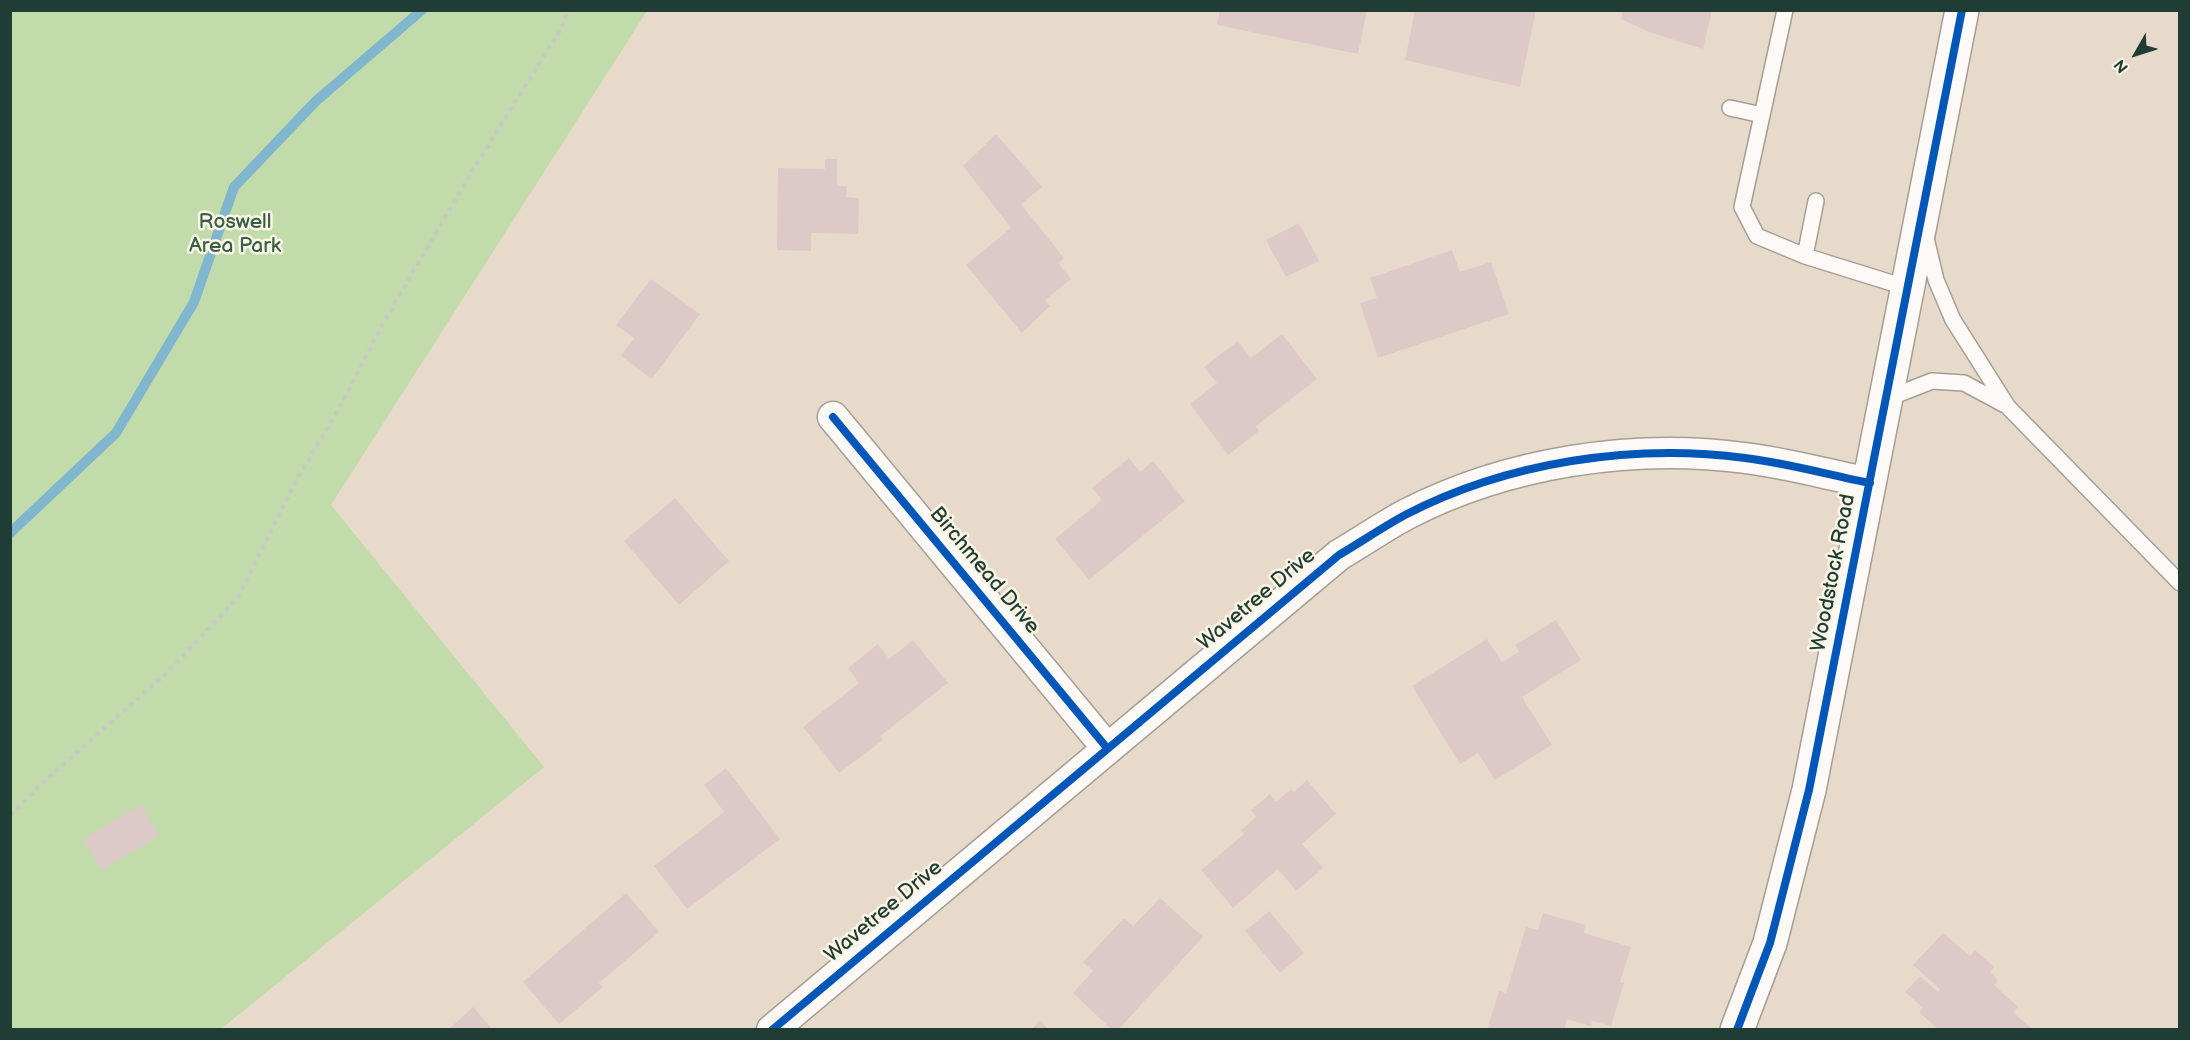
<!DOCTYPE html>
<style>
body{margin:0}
#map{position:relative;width:2190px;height:1040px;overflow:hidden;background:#e8dacb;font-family:"Balsamiq Sans",sans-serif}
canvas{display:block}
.frame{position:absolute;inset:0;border:12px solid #1f3d34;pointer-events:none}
.north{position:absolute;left:2106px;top:24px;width:60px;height:60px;-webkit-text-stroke:4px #fcf5e5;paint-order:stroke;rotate:231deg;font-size:16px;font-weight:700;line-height:24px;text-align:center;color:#1f3d34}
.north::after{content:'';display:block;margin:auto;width:21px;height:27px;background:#1f3d34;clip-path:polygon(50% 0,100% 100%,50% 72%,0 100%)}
</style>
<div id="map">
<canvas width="2190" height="1040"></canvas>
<div class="frame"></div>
<div class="north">N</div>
</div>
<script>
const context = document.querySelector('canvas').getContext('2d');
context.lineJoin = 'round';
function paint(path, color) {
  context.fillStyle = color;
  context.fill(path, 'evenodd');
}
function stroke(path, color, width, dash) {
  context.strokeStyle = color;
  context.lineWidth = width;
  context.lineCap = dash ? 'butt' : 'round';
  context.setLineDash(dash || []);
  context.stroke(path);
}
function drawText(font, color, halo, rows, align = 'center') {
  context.font = font + ' "Balsamiq Sans",sans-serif';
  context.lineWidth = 5;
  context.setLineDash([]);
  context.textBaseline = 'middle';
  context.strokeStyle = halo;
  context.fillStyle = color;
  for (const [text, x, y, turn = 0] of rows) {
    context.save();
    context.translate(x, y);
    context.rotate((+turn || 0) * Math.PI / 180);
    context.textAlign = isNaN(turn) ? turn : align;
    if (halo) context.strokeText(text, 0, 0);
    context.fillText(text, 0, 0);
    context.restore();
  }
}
paint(new Path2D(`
 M 10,11 L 647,11 L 331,505 L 544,767 L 221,1029 L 11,1029 Z`), '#c2dbaa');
stroke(new Path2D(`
 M 10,533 L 116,433 L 194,302 L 234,187 L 316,101 L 422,10`), '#80b6ce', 10);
paint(new Path2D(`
 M 1220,10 L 1367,10 L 1358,54 L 1217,25 Z
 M 1415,10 L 1536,10 L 1520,87 L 1405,60 Z
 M 1623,10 L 1712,10 L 1703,49 L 1649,32 L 1621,19 Z
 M 996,134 L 1042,187 L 1021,204 L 1064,258 L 1058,263 L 1071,279 L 1045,300 L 1050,306 L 1022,333 L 966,265 L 1011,228 L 963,166 Z
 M 825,159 L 837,159 L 837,186 L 847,186 L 846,197 L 859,198 L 858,234 L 811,233 L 811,251 L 777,250 L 778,168 L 825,169 Z
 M 1299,223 L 1319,261 L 1286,277 L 1266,240 Z
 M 1452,250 L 1460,272 L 1491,262 L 1509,314 L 1378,358 L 1360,303 L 1377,298 L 1370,278 Z
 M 651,279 L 700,314 L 652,379 L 621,356 L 634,338 L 616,325 Z
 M 1282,334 L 1317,379 L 1256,426 L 1259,431 L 1228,455 L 1190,404 L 1217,383 L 1204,367 L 1238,341 L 1251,358 Z
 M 1129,458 L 1140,472 L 1153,461 L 1185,501 L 1089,580 L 1055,539 L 1102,500 L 1092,488 Z
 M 675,498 L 729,561 L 679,605 L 624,541 Z
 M 1556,620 L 1581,660 L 1522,697 L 1552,745 L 1495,780 L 1478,753 L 1460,764 L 1412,686 L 1487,639 L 1502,662 L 1519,652 L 1515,645 Z
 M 913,640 L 948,683 L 880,736 L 883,740 L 839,773 L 803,727 L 859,683 L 848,668 L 878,644 L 889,659 Z
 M 726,768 L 780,839 L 687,909 L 654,866 L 724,812 L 704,785 Z
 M 1307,780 L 1336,814 L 1302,844 L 1323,868 L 1296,891 L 1278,869 L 1233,908 L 1201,870 L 1244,834 L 1241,830 L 1256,817 L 1251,810 L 1270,794 L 1276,802 L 1291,789 L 1294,792 Z
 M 141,805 L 159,836 L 101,870 L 83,839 Z
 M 626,893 L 659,932 L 599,983 L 603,987 L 559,1024 L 523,982 Z
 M 1160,898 L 1203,937 L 1118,1030 L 1112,1030 L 1073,993 L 1093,971 L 1083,962 L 1124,918 L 1133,926 Z
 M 1269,911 L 1304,953 L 1280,973 L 1245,931 Z
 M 1543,913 L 1585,925 L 1584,933 L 1631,947 L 1620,982 L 1624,983 L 1611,1026 L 1592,1021 L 1591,1026 L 1567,1019 L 1564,1030 L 1487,1030 L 1499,991 L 1506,993 L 1526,927 L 1538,930 Z
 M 1943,933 L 1970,956 L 1975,950 L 1994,967 L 1990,972 L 1998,980 L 1994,985 L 2018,1007 L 2013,1012 L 2031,1028 L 2029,1030 L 1939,1030 L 1919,1012 L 1923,1008 L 1905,992 L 1920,976 L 1938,992 L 1940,989 L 1913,965 Z
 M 473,1007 L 493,1030 L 448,1030 Z
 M 1040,1020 L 1049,1030 L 1031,1030 Z`), '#ddcac8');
const service = new Path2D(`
 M 1785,10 L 1742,207 L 1757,236 L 1805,256 L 1908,288
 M 1730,108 L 1762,115
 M 1926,238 L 1936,280 L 1953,320 L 2008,407 L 2180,583
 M 1805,256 L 1816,201
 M 1886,399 L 1932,381 L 1964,383 L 2005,405`);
const minor = new Path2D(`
 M 833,417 L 1107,748
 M 772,1030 L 1339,555 C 1361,542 1383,527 1405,515 C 1507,462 1633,443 1745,458 C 1787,463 1829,475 1870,483`);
const tertiary = new Path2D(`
 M 1737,1030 L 1770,943 L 1809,790 L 1962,10`);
stroke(service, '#a39f95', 18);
stroke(minor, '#a39f95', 33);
stroke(tertiary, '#a39f95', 36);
stroke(new Path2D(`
 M 10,815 L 48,778 L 170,670 L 238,597 L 296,481 L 338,410 L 385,320 L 474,168 L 559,32 L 569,10`), '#c9c8c4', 4, [4.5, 4.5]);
stroke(service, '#fcf9f7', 15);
stroke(minor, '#fcf9f7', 30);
stroke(tertiary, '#fcf9f7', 33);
stroke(new Path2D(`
 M 833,417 L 1107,748
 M 772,1030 L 1339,555 C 1361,542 1383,527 1405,515 C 1507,462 1633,443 1745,458 C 1787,463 1829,475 1870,483
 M 1737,1030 L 1770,943 L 1809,790 L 1962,10`), '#0057b8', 8);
drawText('21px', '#395d46', '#fcf5e5', [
 ["Roswell",235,223],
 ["Area Park",235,247]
]);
drawText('21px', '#1f3d34', '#fcf5e5', [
 ["Birchmead Drive",984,571,50],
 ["Woodstock Road",1834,573,-79],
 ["Wavetree Drive",1257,600,-40],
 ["Wavetree Drive",884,912,-40]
]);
</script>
